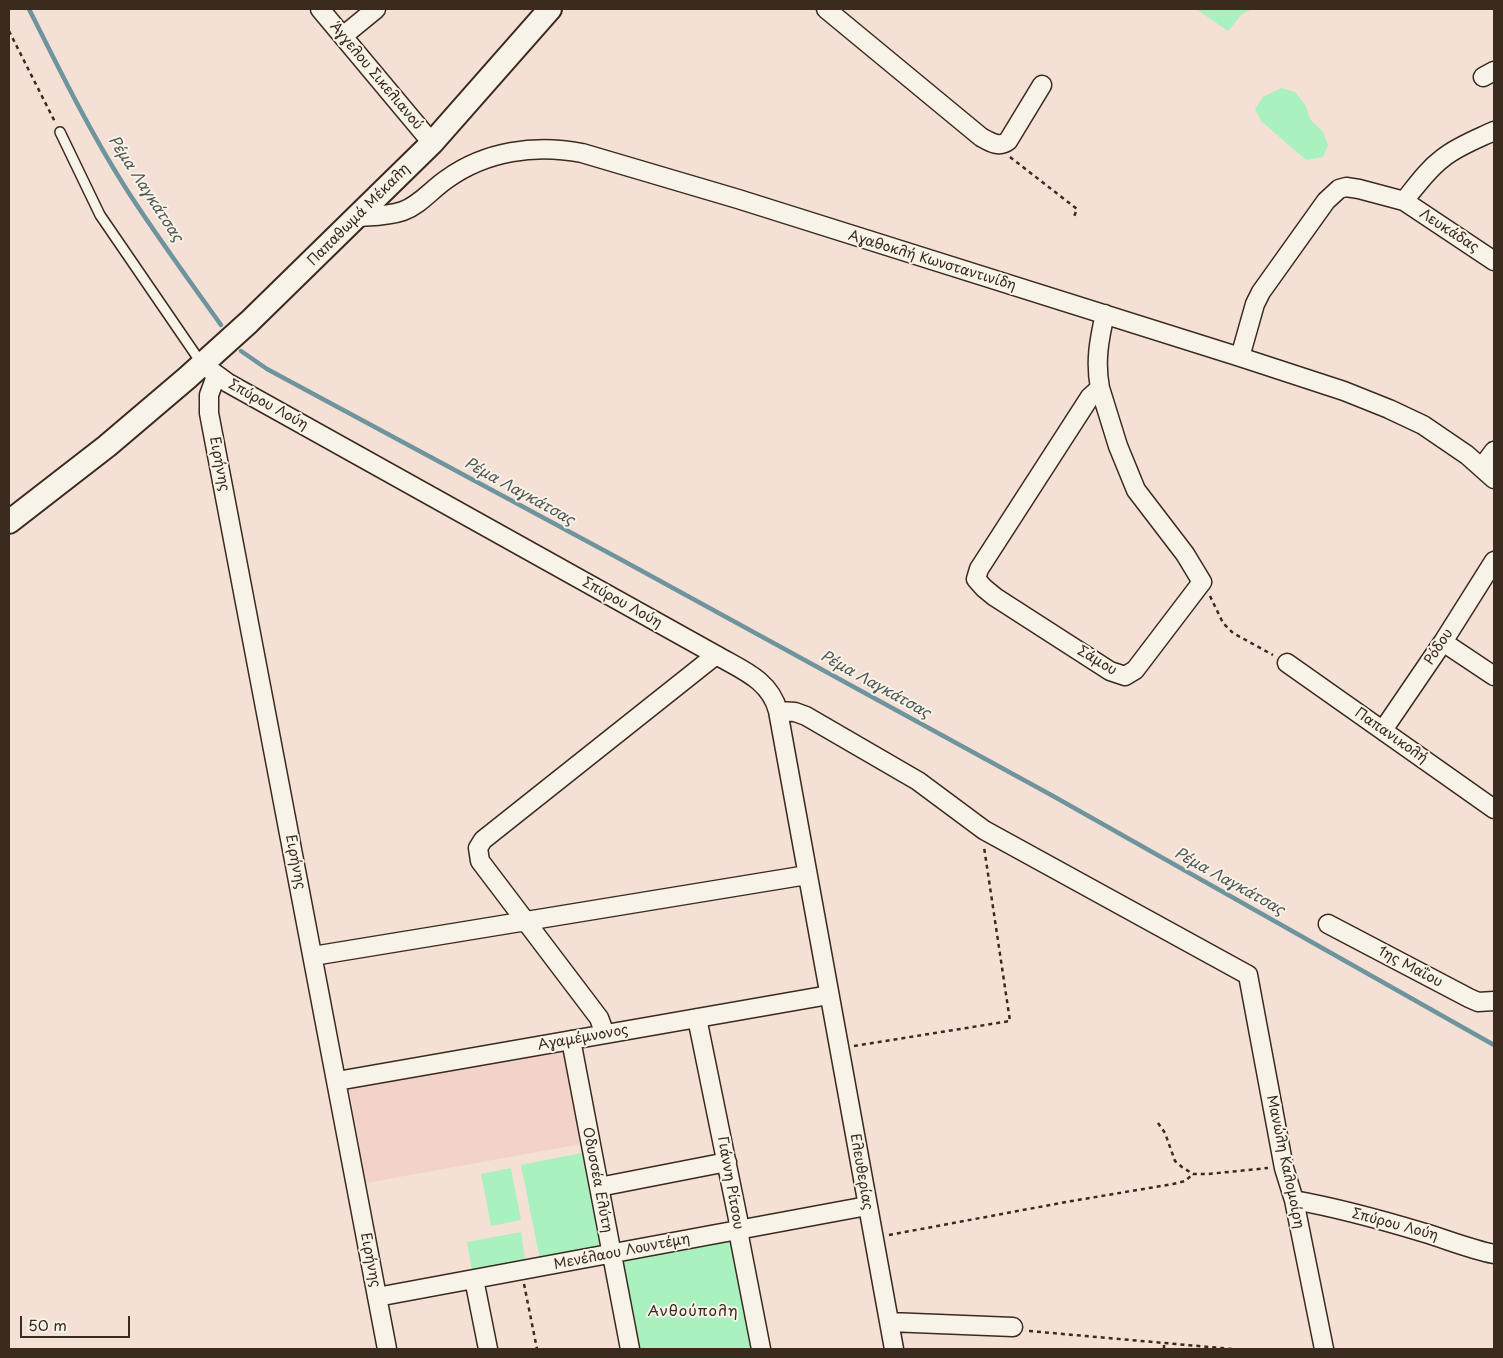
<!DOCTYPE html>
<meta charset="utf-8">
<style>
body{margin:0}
#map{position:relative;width:1503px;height:1358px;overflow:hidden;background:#f5e0d6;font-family:"Playpen Sans",sans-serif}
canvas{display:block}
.frame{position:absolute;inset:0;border:10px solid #3b2a1e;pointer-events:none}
.scale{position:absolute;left:20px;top:1316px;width:110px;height:22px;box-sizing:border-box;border:2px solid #3b2a1e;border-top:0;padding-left:6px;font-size:15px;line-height:18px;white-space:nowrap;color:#3b2a1e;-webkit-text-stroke:4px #f7f3e8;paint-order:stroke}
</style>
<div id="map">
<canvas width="1503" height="1358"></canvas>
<div class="frame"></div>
<div class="scale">50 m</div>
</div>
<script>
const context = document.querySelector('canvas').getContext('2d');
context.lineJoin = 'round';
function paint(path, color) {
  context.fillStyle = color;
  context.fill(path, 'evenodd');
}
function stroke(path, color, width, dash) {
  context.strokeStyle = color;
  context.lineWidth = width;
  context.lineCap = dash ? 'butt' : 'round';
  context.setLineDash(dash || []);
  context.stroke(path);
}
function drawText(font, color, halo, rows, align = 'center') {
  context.font = font + ' "Playpen Sans",sans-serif';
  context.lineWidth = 4;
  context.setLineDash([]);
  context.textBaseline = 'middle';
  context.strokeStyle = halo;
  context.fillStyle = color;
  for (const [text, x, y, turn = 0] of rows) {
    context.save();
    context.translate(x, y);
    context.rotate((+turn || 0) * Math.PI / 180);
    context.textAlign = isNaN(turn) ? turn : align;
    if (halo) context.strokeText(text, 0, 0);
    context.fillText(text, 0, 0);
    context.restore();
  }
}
paint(new Path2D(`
 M 563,1052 L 581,1144 L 366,1183 L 349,1088 Z`), '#f3d2ca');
paint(new Path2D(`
 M 1196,9 L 1252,9 L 1241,15 L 1228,31 Z
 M 1281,88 L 1295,92 L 1306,106 L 1310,119 L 1323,132 L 1328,145 L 1323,157 L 1306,160 L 1261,121 L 1255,109 L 1263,97 Z
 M 582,1153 L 600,1249 L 540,1260 L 521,1165 Z
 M 511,1168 L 521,1220 L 491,1226 L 481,1174 Z
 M 521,1232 L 525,1259 L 472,1270 L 467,1242 Z
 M 731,1239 L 752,1349 L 639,1349 L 622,1260 Z`), '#a9f1be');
stroke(new Path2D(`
 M 29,9 C 59,69 89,130 125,187 C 155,234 189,280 221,325
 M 241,351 L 267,369 L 620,559 L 1053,796 L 1494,1045`), '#6e949d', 4.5);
const service = new Path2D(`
 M 60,132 L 100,215 L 202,364`);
const minor = new Path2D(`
 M 320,9 L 432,143
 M 826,9 L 981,137 C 990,142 999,148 1008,141 L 1042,85
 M 343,36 L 376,9
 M 1483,77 L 1494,71
 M 1404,201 C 1416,186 1427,170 1443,158 C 1458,146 1477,139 1494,131
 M 358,217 C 373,216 389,216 403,211 C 420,205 432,189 447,179 C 486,151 535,144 582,153 L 738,199 L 1240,357 L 1344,391 L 1389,409 L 1423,425 L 1467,455 L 1494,479
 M 1240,357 L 1255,304 L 1261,292 L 1326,201 L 1339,189 L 1346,187 L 1359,189 L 1404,201 L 1494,261
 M 202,364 L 228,383 L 716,655 C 742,670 770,680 778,711 L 894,1349
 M 216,376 L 209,395 L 209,413 L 387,1349
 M 1100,388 L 1118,446 L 1136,490 L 1185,554 L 1202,582 L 1135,670 L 1125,676 L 1110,671 L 995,597 L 984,588 L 976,579 L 979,569 L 1090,397 L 1100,388 C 1095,362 1099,340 1105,314
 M 1482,467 L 1494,451
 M 1443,642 L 1494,676
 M 1287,663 L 1494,809
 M 778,711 L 795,712 L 806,716 L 918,781 L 984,830 L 1248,975 L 1284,1168 L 1294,1200 L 1324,1349
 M 1383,730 L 1443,642 L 1494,561
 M 1328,924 L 1469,998 L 1478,1002 L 1494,1001
 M 313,956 L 807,875
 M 697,1018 L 738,1219 L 740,1241 L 761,1349
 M 605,1034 L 599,1018 L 480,861 L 478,848 L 483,840 L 716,655
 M 571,1040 L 630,1349
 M 337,1081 L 829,995
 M 599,1187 L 727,1162
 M 1294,1200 C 1338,1208 1382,1220 1425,1233 C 1448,1240 1470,1249 1494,1254
 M 474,1279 L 488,1349
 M 377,1297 L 867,1206
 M 889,1322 L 1013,1327`);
const tertiary = new Path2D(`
 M 9,522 L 107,446 L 187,378 L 249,322 L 432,143 L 550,9`);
stroke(service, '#3b2a1e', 12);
stroke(minor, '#3b2a1e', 21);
stroke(tertiary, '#3b2a1e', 26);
stroke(new Path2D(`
 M 9,31 L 55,122
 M 1010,157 L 1077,209 L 1073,219
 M 1210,596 L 1223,623 L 1233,633 L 1273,655
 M 854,1046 L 1010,1021 L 984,847
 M 1158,1123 L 1165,1133 L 1175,1161 L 1182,1167 L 1193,1174 L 1208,1174 L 1268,1168
 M 889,1235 L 1066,1202 L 1173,1184 L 1185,1181 L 1193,1174
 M 524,1284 L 537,1349
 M 1029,1331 L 1232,1349
 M 1164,1349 L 1164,1342`), '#3b2a1e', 2.5, [4, 4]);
stroke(service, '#f7f3e8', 9);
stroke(minor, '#f7f3e8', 18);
stroke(tertiary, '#f7f3e8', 22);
drawText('14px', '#3b2a1e', '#f7f3e8', [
 ["Άγγελου Σικελιανού",376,76,50],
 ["Παπαθωμά Μέκαλη",359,215,-45],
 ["Λευκάδας",1449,231,33],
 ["Αγαθοκλή Κωνσταντινίδη",932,261,17],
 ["Σπύρου Λούη",268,405,29],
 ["Ειρήνης",219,464,79],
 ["Σπύρου Λούη",622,603,29],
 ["Ρόδου",1439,647,-57],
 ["Σάμου",1097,661,31],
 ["Παπανικολή",1391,736,35],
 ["Ειρήνης",295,862,79],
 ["1ης Μαΐου",1410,967,28],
 ["Αγαμέμνονoς",583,1038,-10],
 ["Μανώλη Καλομοίρη",1285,1162,78],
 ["Ελευθερίας",861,1172,80],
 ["Οδυσσέα Ελύτη",597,1180,79],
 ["Γιάννη Ρίτσου",730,1183,80],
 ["Σπύρου Λούη",1395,1225,15],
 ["Μενέλαου Λουντέμη",622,1252,-11],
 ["Ειρήνης",370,1260,79]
]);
drawText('italic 15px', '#505653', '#f7f3e8', [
 ["Ρέμα Λαγκάτσας",145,189,57],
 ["Ρέμα Λαγκάτσας",519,492,29],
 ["Ρέμα Λαγκάτσας",875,685,29],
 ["Ρέμα Λαγκάτσας",1229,882,29]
]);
context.letterSpacing = '1px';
drawText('15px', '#3b2a1e', '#f7f3e8', [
 ["Ανθούπολη",693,1312]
]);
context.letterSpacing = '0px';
</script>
